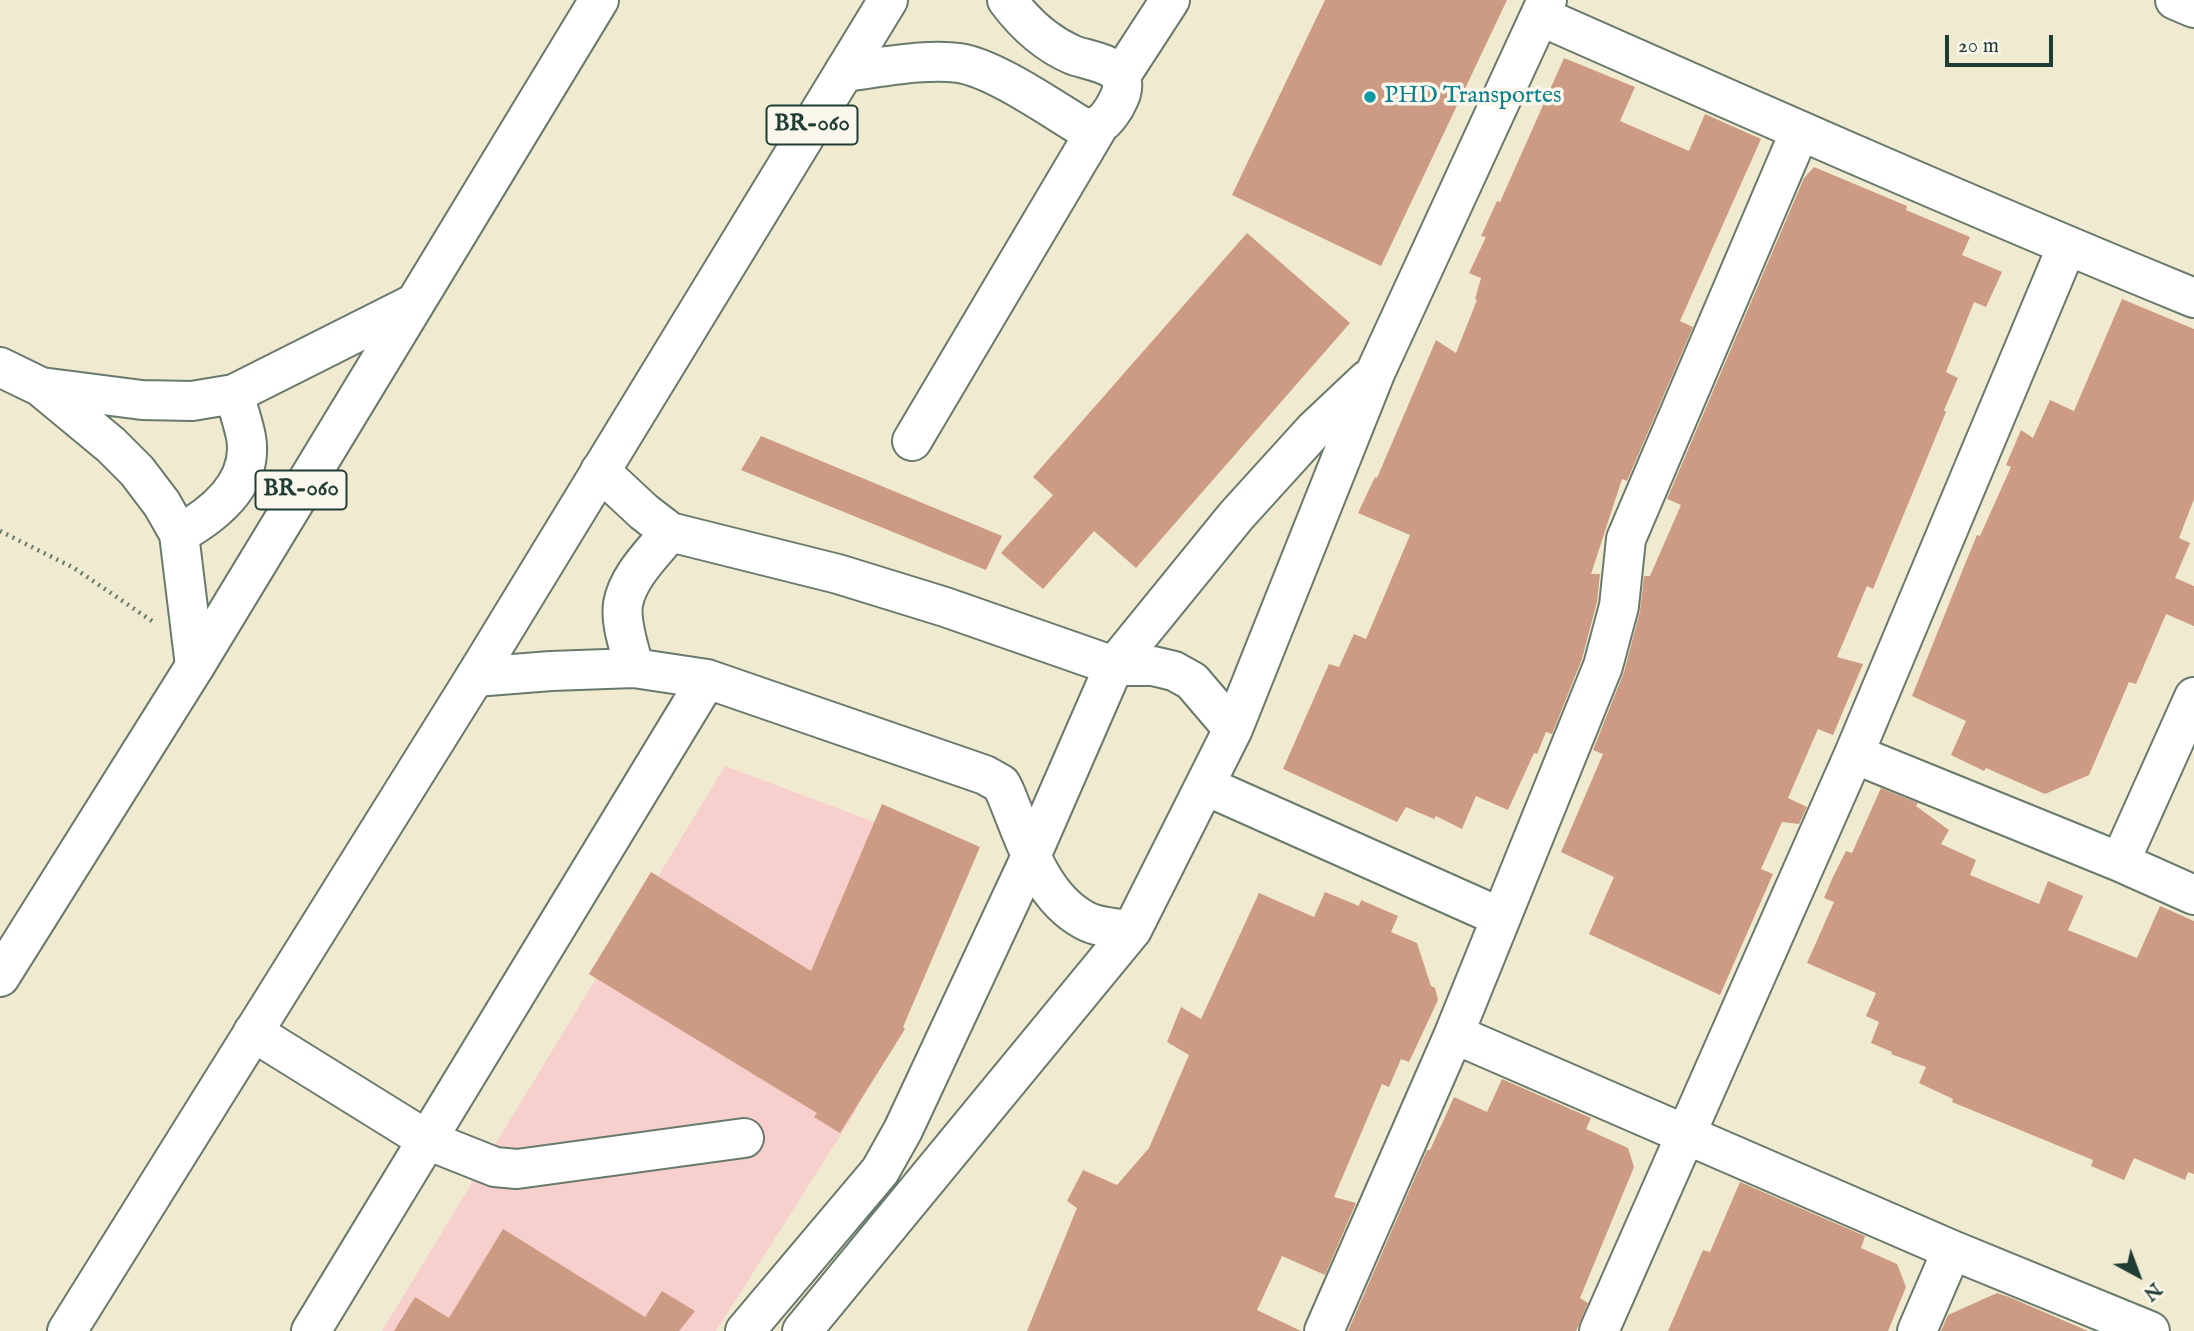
<!DOCTYPE html>
<style>
body{margin:0}
#map{position:relative;width:2194px;height:1331px;overflow:hidden;background:#efead0;font-family:"IM FELL English",serif}
canvas{display:block}
.north{position:absolute;left:2103px;top:1240px;width:70px;height:70px;-webkit-text-stroke:5px #fbf7ec;paint-order:stroke;rotate:139deg;font-size:19px;font-weight:700;line-height:28px;text-align:center;color:#1f3d34}
.north::after{content:'';display:block;margin:auto;width:24px;height:32px;background:#1f3d34;clip-path:polygon(50% 0,100% 100%,50% 72%,0 100%)}
.scale{position:absolute;left:1945px;top:35px;width:108px;height:32px;box-sizing:border-box;border:4px solid #1f3d34;border-top:0;padding-left:9px;font-size:21px;line-height:24px;white-space:nowrap;color:#1f3d34;-webkit-text-stroke:5px #fbf7ec;paint-order:stroke}
</style>
<div id="map">
<canvas width="2194" height="1331"></canvas>
<div class="north">N</div>
<div class="scale">20 m</div>
</div>
<script>
const context = document.querySelector('canvas').getContext('2d');
context.lineJoin = 'round';
function paint(path, color) {
  context.fillStyle = color;
  context.fill(path, 'evenodd');
}
function stroke(path, color, width, dash) {
  context.strokeStyle = color;
  context.lineWidth = width;
  context.lineCap = dash ? 'butt' : 'round';
  context.setLineDash(dash || []);
  context.stroke(path);
}
function drawText(font, color, halo, rows, align = 'center') {
  context.font = font + ' "IM FELL English",serif';
  context.lineWidth = 7;
  context.setLineDash([]);
  context.textBaseline = 'middle';
  context.strokeStyle = halo;
  context.fillStyle = color;
  for (const [text, x, y, turn = 0] of rows) {
    context.save();
    context.translate(x, y);
    context.rotate((+turn || 0) * Math.PI / 180);
    context.textAlign = isNaN(turn) ? turn : align;
    if (halo) context.strokeText(text, 0, 0);
    context.fillText(text, 0, 0);
    context.restore();
  }
}
paint(new Path2D(`
 M 725,766 L 957,853 L 854,1114 L 716,1331 L 382,1331 Z`), '#f7d0cd');
paint(new Path2D(`
 M 1325,0 L 1507,0 L 1381,266 L 1232,195 Z
 M 1564,58 L 1635,87 L 1620,121 L 1689,151 L 1705,114 L 1761,139 L 1680,321 L 1693,327 L 1627,481 L 1622,479 L 1591,574 L 1600,574 L 1597,602 L 1582,659 L 1552,734 L 1546,732 L 1537,754 L 1534,753 L 1508,810 L 1476,796 L 1462,829 L 1436,816 L 1434,819 L 1406,807 L 1397,822 L 1283,769 L 1329,664 L 1339,667 L 1354,634 L 1366,639 L 1410,535 L 1358,513 L 1375,477 L 1377,478 L 1436,340 L 1456,353 L 1477,300 L 1475,299 L 1481,278 L 1469,273 L 1486,237 L 1481,236 L 1497,201 L 1500,202 Z
 M 1814,167 L 1907,206 L 1906,210 L 1970,237 L 1962,255 L 2002,272 L 1986,307 L 1974,302 L 1946,372 L 1958,378 L 1944,410 L 1946,412 L 1873,589 L 1867,586 L 1837,657 L 1863,664 L 1833,735 L 1818,729 L 1788,798 L 1807,807 L 1799,824 L 1782,822 L 1761,869 L 1773,874 L 1720,995 L 1589,934 L 1614,877 L 1561,852 L 1603,754 L 1593,750 L 1624,672 L 1640,611 L 1644,576 L 1650,576 L 1681,505 L 1667,499 L 1804,178 Z
 M 1247,233 L 1350,323 L 1136,568 L 1094,531 L 1043,589 L 1001,553 L 1053,495 L 1033,477 Z
 M 2122,299 L 2194,329 L 2194,499 L 2179,538 L 2190,543 L 2175,578 L 2194,586 L 2194,626 L 2166,614 L 2136,684 L 2129,682 L 2089,775 L 2045,794 L 1986,768 L 1984,771 L 1951,755 L 1966,721 L 1912,696 L 1963,569 L 1977,535 L 1980,536 L 2011,467 L 2006,465 L 2021,430 L 2033,438 L 2050,400 L 2074,411 Z
 M 761,436 L 1002,536 L 986,570 L 741,470 Z
 M 1881,788 L 1918,803 L 1916,806 L 1949,830 L 1941,844 L 1976,860 L 1970,875 L 2039,904 L 2048,881 L 2083,896 L 2068,930 L 2137,958 L 2160,906 L 2194,921 L 2194,1174 L 2188,1172 L 2185,1180 L 2134,1158 L 2124,1180 L 2091,1166 L 2093,1160 L 1952,1102 L 1953,1099 L 1919,1083 L 1926,1067 L 1891,1054 L 1892,1052 L 1871,1043 L 1879,1022 L 1866,1016 L 1876,993 L 1807,963 L 1834,902 L 1824,898 L 1833,877 L 1846,851 L 1852,853 Z
 M 882,804 L 980,847 L 903,1027 L 905,1029 L 840,1133 L 814,1117 L 817,1113 L 589,974 L 651,872 L 811,971 Z
 M 1325,892 L 1359,906 L 1361,900 L 1398,916 L 1391,932 L 1417,943 L 1431,986 L 1435,988 L 1438,1000 L 1409,1062 L 1401,1059 L 1389,1087 L 1382,1084 L 1334,1197 L 1356,1203 L 1325,1275 L 1282,1256 L 1257,1310 L 1301,1331 L 1027,1331 L 1077,1208 L 1067,1201 L 1083,1170 L 1117,1185 L 1149,1148 L 1189,1055 L 1167,1042 L 1181,1007 L 1201,1019 L 1259,893 L 1314,917 Z
 M 1502,1079 L 1591,1118 L 1586,1129 L 1628,1148 L 1634,1167 L 1580,1298 L 1588,1303 L 1576,1331 L 1348,1331 L 1427,1150 L 1430,1150 L 1454,1097 L 1487,1112 Z
 M 1740,1182 L 1865,1236 L 1861,1248 L 1897,1264 L 1906,1287 L 1888,1331 L 1668,1331 L 1703,1250 L 1710,1252 Z
 M 503,1229 L 645,1317 L 662,1291 L 695,1311 L 679,1331 L 394,1331 L 415,1297 L 449,1318 Z
 M 1997,1293 L 2009,1297 L 2088,1331 L 1941,1331 L 1948,1315 Z`), '#cd9b84');
const minor = new Path2D(`
 M 2175,0 L 2194,8
 M 1540,16 C 1757,112 1974,208 2194,298
 M 844,72 C 878,68 927,58 959,63 C 994,68 1052,109 1084,128 C 1100,127 1105,122 1114,108 C 1119,99 1125,89 1121,78 C 1114,63 1086,60 1073,55 C 1045,43 1025,24 1007,0
 M 1120,77 L 1170,0
 M 0,367 L 41,387 L 111,445 L 137,471 L 162,504 L 179,534 L 195,666
 M 41,387 L 142,400 L 192,401 L 234,394 L 413,304
 M 912,441 L 1098,127
 M 600,471 L 644,512 L 670,532 L 838,574 L 945,607 L 1114,666 L 1153,666 L 1174,671 L 1192,681 L 1233,729
 M 179,534 C 215,514 254,483 246,437 C 243,422 238,408 234,394
 M 634,668 C 630,649 620,624 623,604 C 628,576 653,553 670,532
 M 475,677 L 551,671 L 634,668 L 707,679 L 985,775 L 1001,784 L 1005,792 C 1024,836 1039,896 1084,920 C 1098,928 1116,928 1132,930
 M 1854,754 L 2120,862 L 2194,895
 M 1206,786 L 1500,917
 M 2120,862 L 2194,697
 M 253,1032 L 427,1140 L 495,1167 L 517,1169 L 744,1138
 M 1454,1034 L 1952,1250 L 2150,1331
 M 311,1331 L 707,679
 M 745,1331 L 880,1171 L 903,1130 L 1032,854 L 1114,666 L 1236,516 L 1314,430 L 1367,380
 M 802,1331 L 1132,930 L 1233,729 L 1376,371 L 1547,0
 M 1324,1331 L 1454,1034 L 1603,666 L 1619,606 L 1626,539 L 1800,131
 M 1599,1331 L 1854,754 L 2067,246
 M 1917,1331 L 1952,1250`);
const highway = new Path2D(`
 M 0,977 L 195,666 L 599,0
 M 67,1331 L 475,677 L 888,0`);
stroke(minor, '#687a6b', 42);
stroke(highway, '#687a6b', 42);
stroke(new Path2D(`
 M 0,531 L 74,568 L 152,621`), '#687a6b', 4.5, [2, 5]);
stroke(minor, '#fff', 38);
stroke(highway, '#fff', 38);
for (const [x, y, r, color] of [
 [1370,97,7,"#0f9aa8"]
]) {
  const dot = new Path2D();
  dot.arc(x, y, r, 0, 2 * Math.PI);
  context.fillStyle = color;
  context.fill(dot);
  stroke(dot, '#fbf7ec', 2.5);
}
for (const [x, y, w] of [
 [812,125,91],
 [301,490,91]
]) {
  const box = new Path2D();
  box.roundRect(x - w / 2, y - 19.5, w, 39, 5);
  context.fillStyle = '#fbf7ec';
  context.fill(box);
  stroke(box, '#1f3d34', 2);
}
drawText('bold 23px', '#1f3d34', null, [
 ["BR-060",812,125],
 ["BR-060",301,490]
]);
drawText('24px', '#0d838f', '#fbf7ec', [
 ["PHD Transportes",1384,97]
], 'left');
</script>
